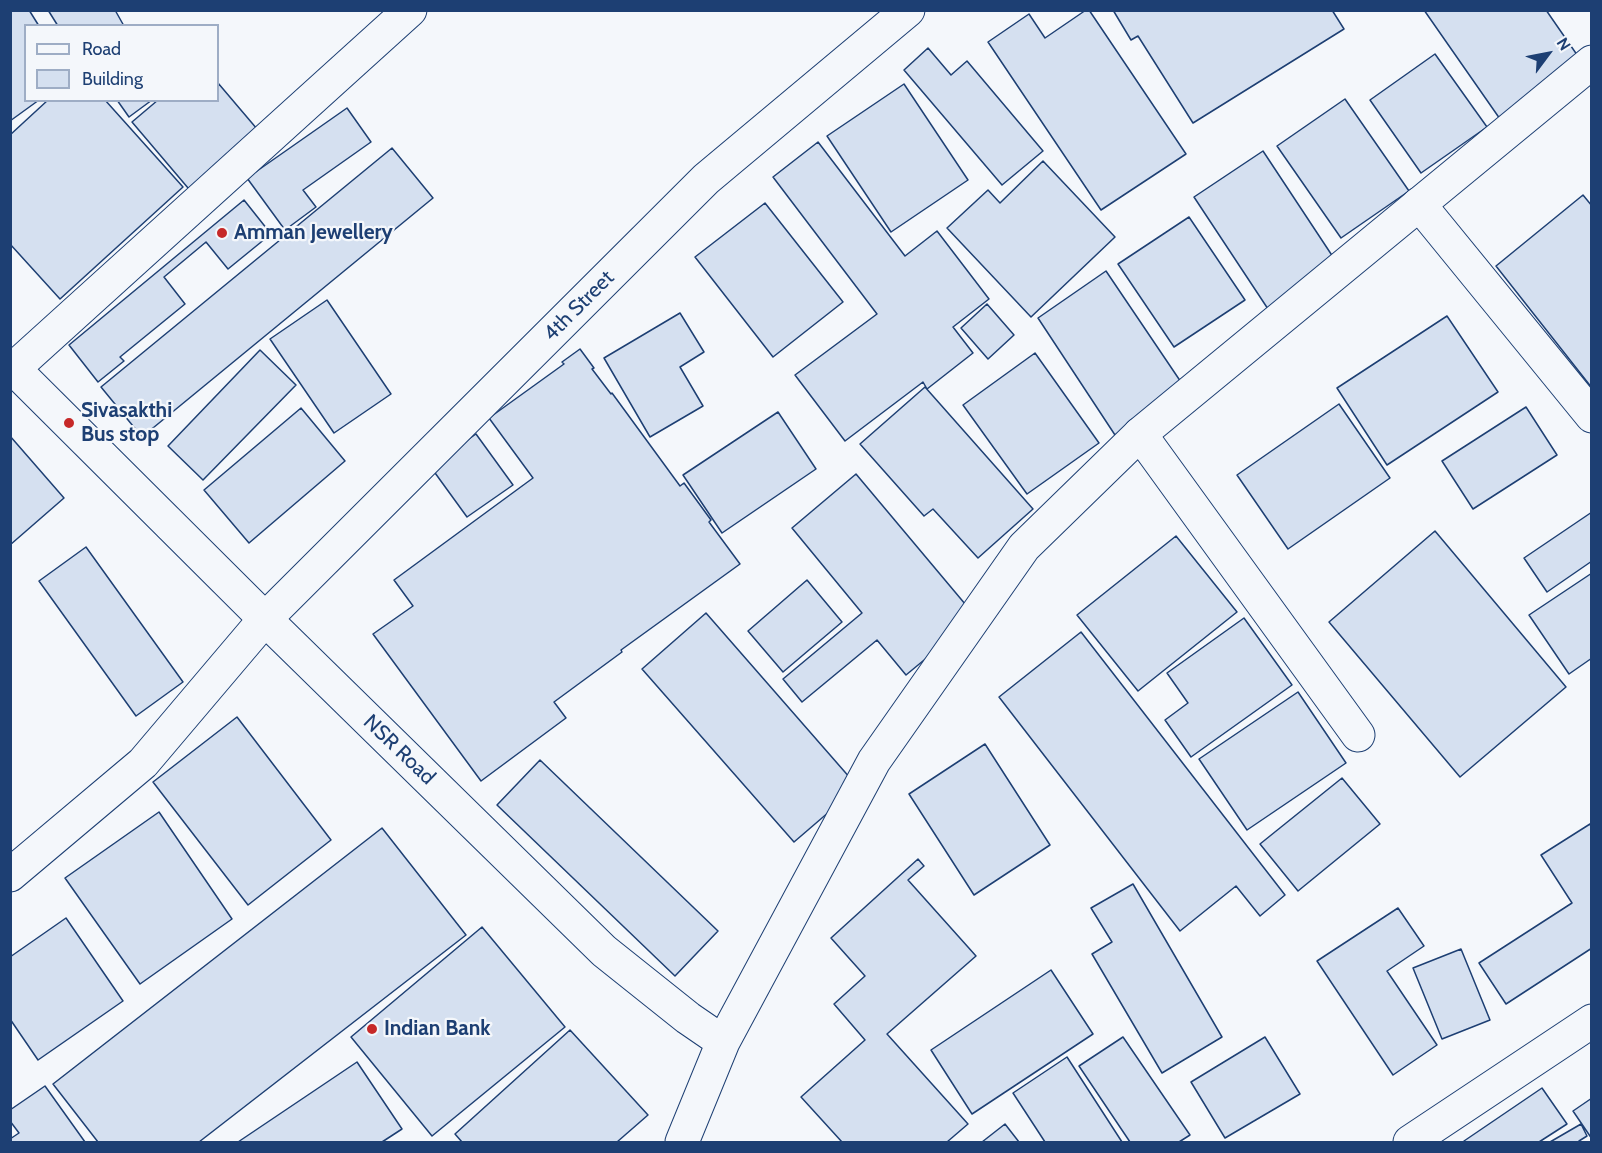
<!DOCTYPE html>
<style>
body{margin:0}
#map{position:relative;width:1602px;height:1153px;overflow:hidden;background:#f4f7fb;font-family:Cabin,sans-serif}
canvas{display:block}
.frame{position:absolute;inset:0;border:12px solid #1d3f73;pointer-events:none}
.legend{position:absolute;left:24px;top:24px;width:195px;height:78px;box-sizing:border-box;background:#f4f7fb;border:2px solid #9eadc5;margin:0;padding:8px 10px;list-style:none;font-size:18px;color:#1d3f73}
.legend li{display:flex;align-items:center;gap:12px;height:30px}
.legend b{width:30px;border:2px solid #9eadc5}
.north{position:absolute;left:1518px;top:24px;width:60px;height:60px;-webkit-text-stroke:4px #f4f7fb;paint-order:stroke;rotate:58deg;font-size:16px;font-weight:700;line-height:24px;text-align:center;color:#1d3f73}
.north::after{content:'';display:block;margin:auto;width:21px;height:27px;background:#1d3f73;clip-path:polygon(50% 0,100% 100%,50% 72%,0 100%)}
</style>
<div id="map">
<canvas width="1602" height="1153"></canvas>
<div class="frame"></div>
<ul class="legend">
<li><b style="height:8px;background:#f4f7fb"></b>Road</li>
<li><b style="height:16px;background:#d5e0f0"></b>Building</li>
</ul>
<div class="north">N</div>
</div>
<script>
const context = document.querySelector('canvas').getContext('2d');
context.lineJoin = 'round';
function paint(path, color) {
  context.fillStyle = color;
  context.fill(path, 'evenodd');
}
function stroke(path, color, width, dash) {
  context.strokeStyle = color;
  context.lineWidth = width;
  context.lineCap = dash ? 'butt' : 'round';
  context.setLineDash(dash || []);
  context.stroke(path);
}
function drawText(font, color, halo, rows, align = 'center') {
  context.font = font + ' Cabin,sans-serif';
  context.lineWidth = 4.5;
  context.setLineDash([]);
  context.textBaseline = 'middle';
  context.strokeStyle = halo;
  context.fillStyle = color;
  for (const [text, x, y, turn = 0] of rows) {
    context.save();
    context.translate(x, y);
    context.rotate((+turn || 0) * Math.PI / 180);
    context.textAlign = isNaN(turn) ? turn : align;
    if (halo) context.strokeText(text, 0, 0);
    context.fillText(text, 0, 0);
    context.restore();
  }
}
const building = new Path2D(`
 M 10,10 L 29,10 L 39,26 L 26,26 L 26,100 L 39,100 L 10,121 Z
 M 48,10 L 115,10 L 124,26 L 58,26 Z
 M 1086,10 L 1089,10 L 1186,154 L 1101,210 L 988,42 L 1029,14 L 1045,38 Z
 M 1113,10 L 1332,10 L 1344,29 L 1193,123 L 1138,36 L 1131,40 Z
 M 1424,10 L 1546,10 L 1582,62 L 1500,119 Z
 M 928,48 L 951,75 L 967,61 L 1043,151 L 1002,185 L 904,70 Z
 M 1435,54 L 1487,127 L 1421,173 L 1370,100 Z
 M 218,83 L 263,136 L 194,195 L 132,122 L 158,100 L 218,100 Z
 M 904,84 L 968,180 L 891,232 L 827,136 Z
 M 1345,99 L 1409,191 L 1341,238 L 1277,146 Z
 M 48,100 L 105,100 L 183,187 L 60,299 L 10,244 L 10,135 Z
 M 117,100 L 152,100 L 129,117 Z
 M 347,108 L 371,142 L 303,190 L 316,207 L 285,230 L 247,178 Z
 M 818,142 L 905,256 L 937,231 L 989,299 L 953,327 L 973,353 L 927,389 L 923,382 L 845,441 L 795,375 L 877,314 L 773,177 Z
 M 392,148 L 433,198 L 142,437 L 101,387 Z
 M 1263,151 L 1337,263 L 1268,309 L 1194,197 Z
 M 1043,161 L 1115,237 L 1031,317 L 947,228 L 988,190 L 1000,203 Z
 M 1583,195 L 1592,206 L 1592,388 L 1496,266 Z
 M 244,200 L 271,234 L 228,269 L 206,242 L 164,277 L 185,304 L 120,357 L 124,361 L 98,382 L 69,345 Z
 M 765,203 L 843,302 L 773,357 L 695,257 Z
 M 1189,217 L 1245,300 L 1174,347 L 1118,264 Z
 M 1106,271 L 1185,388 L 1115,435 L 1038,318 Z
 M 327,300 L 391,394 L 334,433 L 270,339 Z
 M 987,304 L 1014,335 L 988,359 L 961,328 Z
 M 680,313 L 704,352 L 680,367 L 703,406 L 650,437 L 604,358 Z
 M 1447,316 L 1498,392 L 1387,465 L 1337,388 Z
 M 580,349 L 594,368 L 592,369 L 611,394 L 612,393 L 680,486 L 684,483 L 711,520 L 709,522 L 740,564 L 621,650 L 622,652 L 554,702 L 566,718 L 481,781 L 373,634 L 413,606 L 394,580 L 533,478 L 489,418 L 564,364 L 562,362 Z
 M 260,350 L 296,385 L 203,480 L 168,446 Z
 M 1035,353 L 1099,443 L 1027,494 L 963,405 Z
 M 925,387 L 1033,509 L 978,558 L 933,509 L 924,516 L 860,444 Z
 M 1339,404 L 1390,478 L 1288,549 L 1237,475 Z
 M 1526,407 L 1557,455 L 1473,509 L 1442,461 Z
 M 301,408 L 345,461 L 249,543 L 204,490 Z
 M 778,412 L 816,469 L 722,533 L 683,475 Z
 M 476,434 L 513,485 L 467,517 L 430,466 Z
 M 10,436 L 64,498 L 10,545 Z
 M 856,474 L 976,617 L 906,675 L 877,640 L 802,702 L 783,679 L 862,613 L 792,528 Z
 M 1592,512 L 1592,561 L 1547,592 L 1524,558 Z
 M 1435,531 L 1566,687 L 1460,777 L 1329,622 Z
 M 1176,536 L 1237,612 L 1138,691 L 1077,615 Z
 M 86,547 L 183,682 L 136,716 L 39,581 Z
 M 1592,573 L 1592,658 L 1569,674 L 1529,615 Z
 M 807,580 L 842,622 L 783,672 L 748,631 Z
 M 706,613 L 858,787 L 794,842 L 642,669 Z
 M 1244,618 L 1292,685 L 1191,757 L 1165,720 L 1188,703 L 1167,673 Z
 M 1081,632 L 1285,895 L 1260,916 L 1236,886 L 1180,931 L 999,697 Z
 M 1298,692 L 1346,763 L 1247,830 L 1199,759 Z
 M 237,717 L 331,840 L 248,905 L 153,782 Z
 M 985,744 L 1050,845 L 974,895 L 909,794 Z
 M 540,760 L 718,931 L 675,976 L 497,805 Z
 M 1342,778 L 1380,824 L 1298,891 L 1260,844 Z
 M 159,812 L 232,919 L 140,984 L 65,878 Z
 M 1590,824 L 1592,826 L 1592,948 L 1506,1004 L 1479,963 L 1572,903 L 1541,855 Z
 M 382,828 L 466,935 L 199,1142 L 98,1142 L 53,1084 Z
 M 918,859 L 924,866 L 908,880 L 976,956 L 887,1034 L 968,1124 L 947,1142 L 842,1142 L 801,1097 L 865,1040 L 834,1004 L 865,976 L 831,938 Z
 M 1133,884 L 1222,1037 L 1162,1073 L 1092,954 L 1112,942 L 1091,908 Z
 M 1398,908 L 1424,946 L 1387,971 L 1437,1045 L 1393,1075 L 1317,961 Z
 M 66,918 L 123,1001 L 38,1060 L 10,1019 L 10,957 Z
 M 482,927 L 565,1027 L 432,1136 L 351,1037 Z
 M 1461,949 L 1490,1020 L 1442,1039 L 1413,968 Z
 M 1051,970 L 1093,1034 L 972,1114 L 931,1050 Z
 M 570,1030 L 648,1115 L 617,1142 L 462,1142 L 455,1134 Z
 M 1123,1037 L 1190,1135 L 1179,1142 L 1130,1142 L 1079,1066 Z
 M 1265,1037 L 1300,1094 L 1225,1138 L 1191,1082 Z
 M 1067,1057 L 1122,1142 L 1045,1142 L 1013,1093 Z
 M 357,1062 L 402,1129 L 382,1142 L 238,1142 Z
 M 45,1086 L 85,1142 L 10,1142 L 10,1139 L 19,1133 L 10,1121 L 10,1110 Z
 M 1542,1088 L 1567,1124 L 1539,1142 L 1465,1142 L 1464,1141 Z
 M 1592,1098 L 1592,1139 L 1573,1111 Z
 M 1005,1124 L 1019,1142 L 982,1142 Z
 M 1581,1124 L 1587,1136 L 1579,1141 L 1580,1142 L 1550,1142 Z`);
paint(building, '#d5e0f0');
stroke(building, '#1d3f73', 1.5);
const street = new Path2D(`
 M 1419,204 L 1592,416
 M 1140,434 L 1358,735
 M 10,875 L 143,763 L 265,619 L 706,179 L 908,10
 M 1410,1142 L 1592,1021`);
const secondary = new Path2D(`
 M 10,365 L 265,619 L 604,951 L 688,1018 L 723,1042 L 682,1142
 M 10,372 L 410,10
 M 723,1042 L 874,761 L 1024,547 L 1140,434 L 1592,62`);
stroke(street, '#1d3f73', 35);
stroke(secondary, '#1d3f73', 35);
stroke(street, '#f4f7fb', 33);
stroke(secondary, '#f4f7fb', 33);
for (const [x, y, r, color] of [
 [222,233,6,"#c62828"],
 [69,423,6,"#c62828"],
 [372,1029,6,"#c62828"]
]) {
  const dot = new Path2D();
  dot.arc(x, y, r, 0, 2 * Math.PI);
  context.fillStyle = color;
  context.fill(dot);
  stroke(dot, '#f4f7fb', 2);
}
drawText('bold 21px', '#1d3f73', '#f4f7fb', [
 ["Amman Jewellery",234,233],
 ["Sivasakthi",81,411],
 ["Bus stop",81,435],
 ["Indian Bank",384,1029]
], 'left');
drawText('21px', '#1d3f73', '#f4f7fb', [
 ["4th Street",579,306,-45],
 ["NSR Road",399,750,44]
]);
</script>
